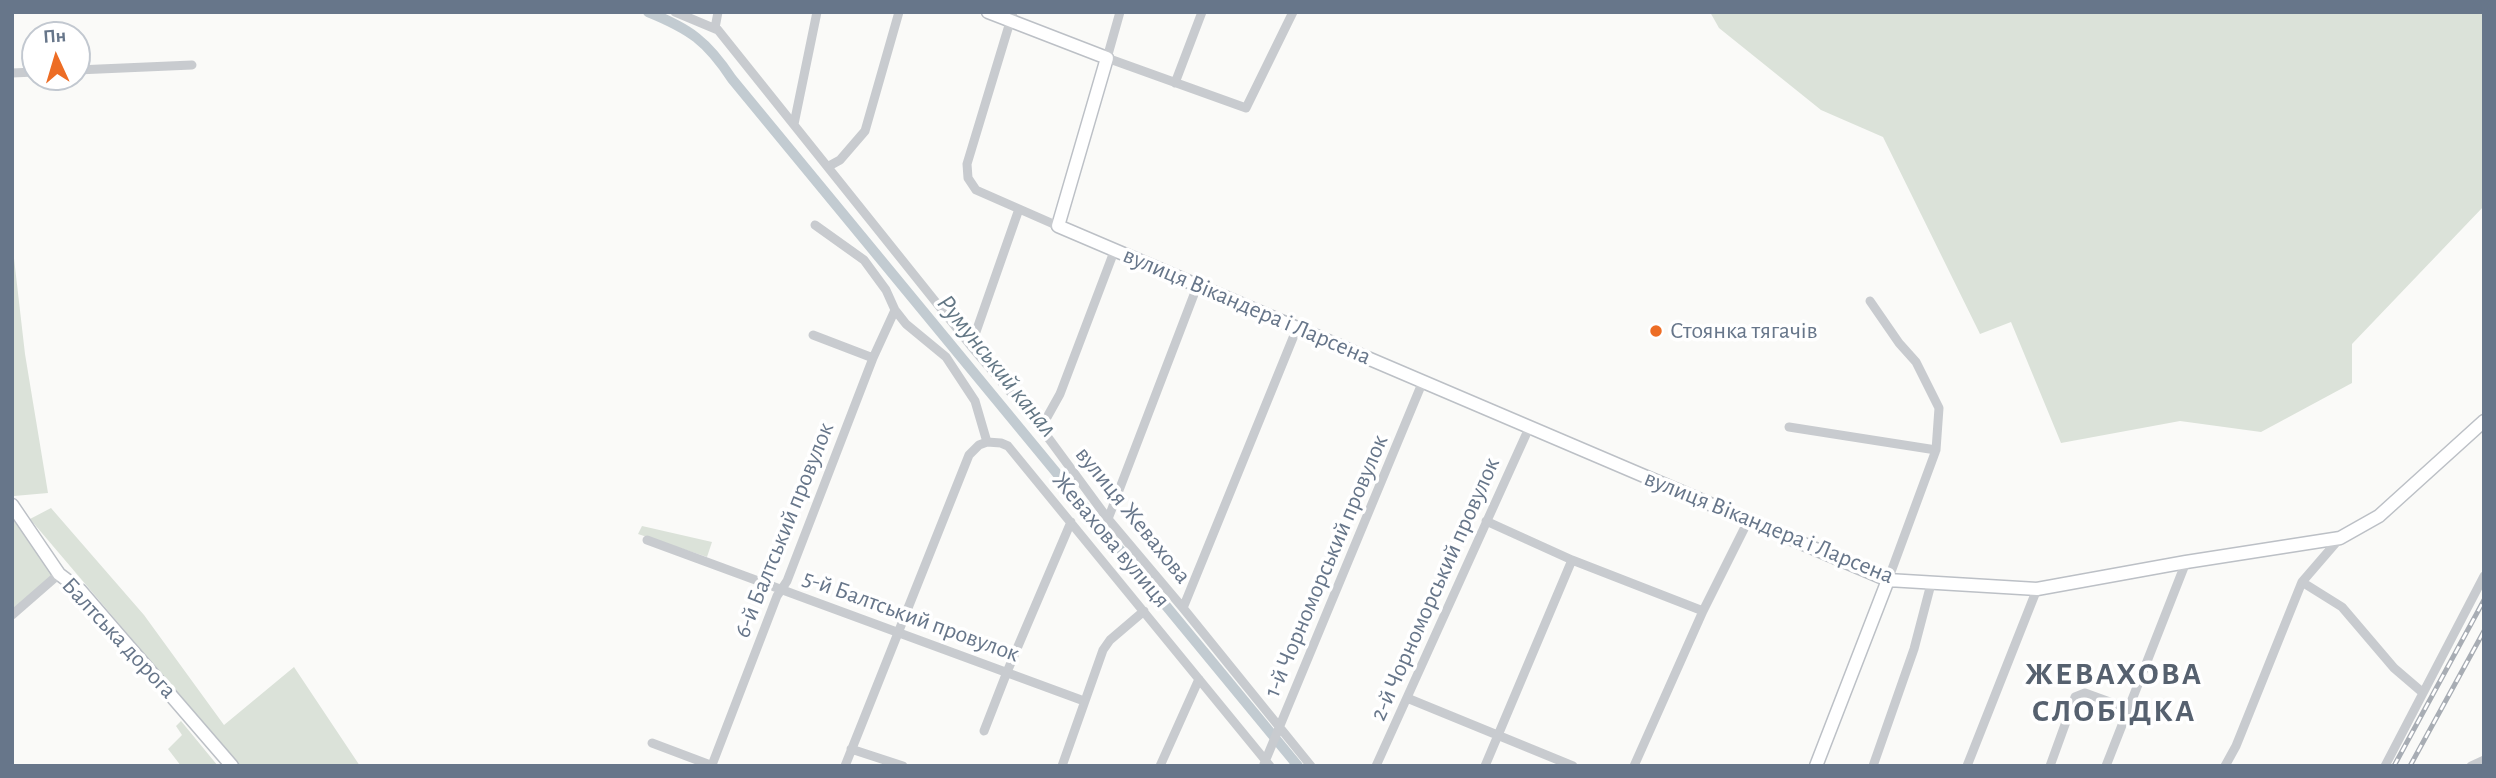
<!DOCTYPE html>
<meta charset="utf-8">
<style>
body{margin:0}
#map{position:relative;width:2496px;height:778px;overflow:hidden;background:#fafaf8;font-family:"Alegreya Sans",sans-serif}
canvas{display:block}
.frame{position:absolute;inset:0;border:14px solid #67768a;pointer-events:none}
.north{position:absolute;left:21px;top:21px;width:70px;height:70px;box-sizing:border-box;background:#fff;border:2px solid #c2c8d0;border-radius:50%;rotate:356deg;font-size:19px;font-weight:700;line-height:28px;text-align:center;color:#67768a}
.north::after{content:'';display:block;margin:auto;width:24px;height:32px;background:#ed6d25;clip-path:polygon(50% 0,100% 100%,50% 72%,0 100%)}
</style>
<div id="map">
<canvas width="2496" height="778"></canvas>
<div class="frame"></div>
<div class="north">Пн</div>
</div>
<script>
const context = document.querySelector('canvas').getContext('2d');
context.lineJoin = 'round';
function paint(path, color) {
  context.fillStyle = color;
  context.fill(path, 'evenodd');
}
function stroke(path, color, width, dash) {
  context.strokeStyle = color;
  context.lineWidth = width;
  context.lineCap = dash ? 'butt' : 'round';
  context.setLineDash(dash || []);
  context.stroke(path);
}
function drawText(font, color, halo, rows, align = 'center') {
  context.font = font + ' "Alegreya Sans",sans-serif';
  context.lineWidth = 7;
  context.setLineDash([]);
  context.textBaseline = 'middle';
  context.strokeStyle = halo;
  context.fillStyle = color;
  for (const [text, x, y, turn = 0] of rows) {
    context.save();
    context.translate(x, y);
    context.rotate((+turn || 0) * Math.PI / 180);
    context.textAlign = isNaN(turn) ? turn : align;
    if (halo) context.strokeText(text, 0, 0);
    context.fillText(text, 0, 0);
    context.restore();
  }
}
paint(new Path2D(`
 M 1710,12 L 2484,12 L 2484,206 L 2352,344 L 2352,383 L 2261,432 L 2180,421 L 2061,443 L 2011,322 L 1980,334 L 1883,137 L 1821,110 L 1719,28 Z
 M 12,241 L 25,354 L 48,493 L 14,496 Z
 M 51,508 L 144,615 L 224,725 L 294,667 L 360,766 L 240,766 L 30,519 Z
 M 12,512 L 59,574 L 12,615 Z
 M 642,526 L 712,542 L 707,557 L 638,534 Z
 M 181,721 L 218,766 L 181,766 L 168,749 L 182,735 L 176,726 Z`), '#dbe2d9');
stroke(new Path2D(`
 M 648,12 C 690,29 707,41 732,79 L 1298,766`), '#c2cbd1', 10);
const secondary = new Path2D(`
 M 988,12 L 1107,58 L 1058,226 L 1888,580 L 2037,589 L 2186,562 L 2340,538 L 2379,516 L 2484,421
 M 12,505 L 59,574 L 80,590 L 232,766
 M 1816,766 L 1888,580`);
stroke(secondary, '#bcc0c6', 15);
stroke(new Path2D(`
 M 675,12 L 718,30 L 971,346 L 1041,428 L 1108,519 L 1183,608 L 1311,766
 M 1013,12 L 967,164 L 968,178 L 976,190 L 1058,226
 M 1120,12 L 1107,58 L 1246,108 L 1293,12
 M 715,28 L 718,12
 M 77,70 L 192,65
 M 12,73 L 35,72
 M 1175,83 L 1202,12
 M 794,124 L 817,12
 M 829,166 L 840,160 L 865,131 L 899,12
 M 815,225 L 864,260 L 886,290 L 895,310 L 906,324 L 946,357 L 975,401 L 987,442
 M 1870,301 L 1899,343 L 1916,362 L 1939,408 L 1936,450 L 1888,580
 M 813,335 L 873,358
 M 971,346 L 1019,209
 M 1789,427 L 1936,450
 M 1041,428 L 1060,394 L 1115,249
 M 987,442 L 1001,443 L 1008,446 L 1270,766
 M 1108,519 L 1198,284
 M 1486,521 L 1572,560 L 1703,611
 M 2340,538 L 2302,582 L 2342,607 L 2394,668 L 2422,692
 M 647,540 L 1084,701
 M 1183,608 L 1297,328
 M 12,615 L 59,574
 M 1407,698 L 1573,766
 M 984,731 L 1007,672 L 1071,522
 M 652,743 L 713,766
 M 851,749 L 903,766
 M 1264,764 L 1423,381
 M 712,765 L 777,596 L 787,581 L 873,358 L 895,310
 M 845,766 L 969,455 L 979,445 L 987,442
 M 1062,766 L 1103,650 L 1110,640 L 1144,611
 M 1160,766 L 1199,679
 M 1376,766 L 1529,428
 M 1485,766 L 1572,560
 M 1634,766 L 1703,611 L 1748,521
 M 1873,766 L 1914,649 L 1931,584
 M 1967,766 L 2037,589
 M 2050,766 L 2075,697 L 2085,693 L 2129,709
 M 2106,766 L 2186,562
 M 2225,766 L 2236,746 L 2302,582
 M 2385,766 L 2484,576
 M 2471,766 L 2484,760`), '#c8cbcf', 9);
stroke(secondary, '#fff', 12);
const rail = new Path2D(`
 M 2394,766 L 2484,600
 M 2410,766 L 2484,631`);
stroke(rail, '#a8adb4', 5);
stroke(rail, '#fff', 2.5, [8]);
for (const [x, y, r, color] of [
 [1656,331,7,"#ed6d25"]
]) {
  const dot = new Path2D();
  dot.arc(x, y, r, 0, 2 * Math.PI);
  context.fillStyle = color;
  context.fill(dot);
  stroke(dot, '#fff', 2.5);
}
drawText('24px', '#67768a', '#fff', [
 ["вулиця Вікандера і Ларсена",1247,306,23],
 ["вулиця Жевахова",1133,515,51],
 ["вулиця Вікандера і Ларсена",1769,527,22],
 ["6-й Балтський провулок",784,530,-68],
 ["Жевахова вулиця",1111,540,50],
 ["1-й Чорноморський провулок",1326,566,-67],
 ["2-й Чорноморський провулок",1435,589,-66],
 ["5-й Балтський провулок",911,616,20],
 ["Балтська дорога",119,638,47]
]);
drawText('24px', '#67768a', '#fff', [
 ["Стоянка тягачів",1670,331]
], 'left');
drawText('italic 26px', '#637785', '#fff', [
 ["Румунський канал",997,366,51]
]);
context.letterSpacing = '2px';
drawText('bold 32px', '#56616f', '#fff', [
 ["ЖЕВАХОВА",2114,674],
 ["СЛОБІДКА",2114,711]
]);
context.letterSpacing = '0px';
</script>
